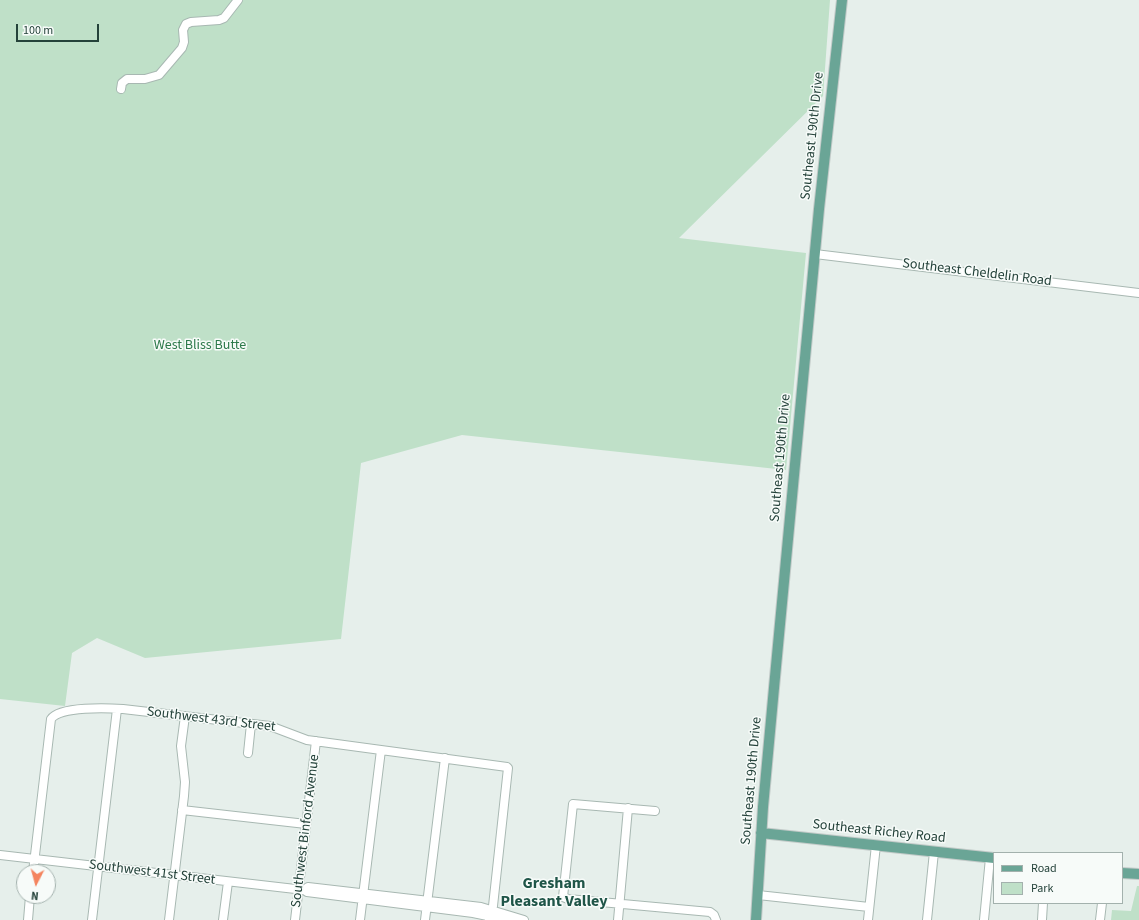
<!DOCTYPE html>
<style>
body{margin:0}
#map{position:relative;width:1139px;height:920px;overflow:hidden;background:#e6efeb;font-family:"Source Sans 3",sans-serif}
canvas{display:block}
.legend{position:absolute;left:993px;top:852px;width:130px;height:52px;box-sizing:border-box;background:#f7fbf9;border:1px solid #a3b1ad;margin:0;padding:5px 7px;list-style:none;font-size:12px;color:#24423a}
.legend li{display:flex;align-items:center;gap:8px;height:20px}
.legend b{width:20px;border:1px solid #a3b1ad}
.north{position:absolute;left:16px;top:864px;width:40px;height:40px;box-sizing:border-box;background:#f7fbf9;border:1px solid #a3b1ad;border-radius:50%;rotate:186deg;font-size:11px;font-weight:700;line-height:16px;text-align:center;color:#24423a}
.north::after{content:'';display:block;margin:auto;width:14px;height:18px;background:#f4845f;clip-path:polygon(50% 0,100% 100%,50% 72%,0 100%)}
.scale{position:absolute;left:16px;top:24px;width:83px;height:18px;box-sizing:border-box;border:2px solid #24423a;border-top:0;padding-left:5px;font-size:12px;line-height:14px;white-space:nowrap;color:#24423a;-webkit-text-stroke:3px #f7fbf9;paint-order:stroke}
</style>
<div id="map">
<canvas width="1139" height="920"></canvas>
<ul class="legend">
<li><b style="height:5px;background:#6aa596"></b>Road</li>
<li><b style="height:11px;background:#bfe0c8"></b>Park</li>
</ul>
<div class="north">N</div>
<div class="scale">100 m</div>
</div>
<script>
const context = document.querySelector('canvas').getContext('2d');
context.lineJoin = 'round';
function paint(path, color) {
  context.fillStyle = color;
  context.fill(path, 'evenodd');
}
function stroke(path, color, width, dash) {
  context.strokeStyle = color;
  context.lineWidth = width;
  context.lineCap = dash ? 'butt' : 'round';
  context.setLineDash(dash || []);
  context.stroke(path);
}
function drawText(font, color, halo, rows, align = 'center') {
  context.font = font + ' "Source Sans 3",sans-serif';
  context.lineWidth = 3;
  context.setLineDash([]);
  context.textBaseline = 'middle';
  context.strokeStyle = halo;
  context.fillStyle = color;
  for (const [text, x, y, turn = 0] of rows) {
    context.save();
    context.translate(x, y);
    context.rotate((+turn || 0) * Math.PI / 180);
    context.textAlign = isNaN(turn) ? turn : align;
    if (halo) context.strokeText(text, 0, 0);
    context.fillText(text, 0, 0);
    context.restore();
  }
}
paint(new Path2D(`
 M 0,0 L 830,0 L 823,96 L 679,238 L 806,253 L 786,470 L 462,435 L 361,463 L 341,639 L 145,658 L 97,638 L 72,653 L 65,706 L 0,699 Z
 M 1137,886 L 1139,886 L 1139,920 L 1111,920 L 1112,910 L 1131,911 Z`), '#bfe0c8');
const minor = new Path2D(`
 M 121,89 L 122,83 L 127,79 L 145,79 L 159,75 L 182,48 L 184,42 L 183,30 L 186,24 L 191,22 L 219,20 L 224,18 L 238,0
 M 815,254 L 1139,293
 M 248,753 L 251,724
 M 182,810 L 306,824
 M 655,811 L 573,804 L 563,897 L 568,899 L 710,912 L 714,915 L 716,920
 M 0,855 L 304,890 L 307,892 L 473,913 L 506,920
 M 33,872 L 51,719 C 60,706 108,708 123,709 L 270,726 L 307,740 L 507,767 L 508,768 L 493,906 L 489,920
 M 304,890 L 308,887 L 481,907 L 524,920
 M 758,895 L 869,907
 M 28,920 L 30,896
 M 92,920 L 117,709
 M 169,920 L 184,796 L 185,782 L 181,746 L 185,716
 M 223,920 L 228,882
 M 295,920 L 316,741
 M 360,920 L 381,750
 M 425,920 L 445,758
 M 618,920 L 628,808
 M 868,920 L 876,845
 M 927,920 L 934,852
 M 984,920 L 990,858
 M 1042,920 L 1043,903
 M 1100,920 L 1102,903`);
const major = new Path2D(`
 M 761,833 L 994,858
 M 1122,873 L 1139,874
 M 756,920 L 763,807 L 775,677 L 819,209 L 842,0`);
stroke(minor, '#a8b8b2', 10);
stroke(major, '#c2cac8', 12);
stroke(minor, '#fff', 8);
stroke(major, '#6aa596', 10);
drawText('14px', '#24423a', '#f7fbf9', [
 ["Southeast 190th Drive",813,136,-84],
 ["Southeast Cheldelin Road",977,273,7],
 ["Southeast 190th Drive",781,458,-85],
 ["Southwest 43rd Street",211,720,7],
 ["Southeast 190th Drive",752,781,-85],
 ["Southwest Binford Avenue",306,831,-83],
 ["Southeast Richey Road",879,832,6],
 ["Southwest 41st Street",152,873,7]
]);
drawText('14px', '#2d7a4b', '#f7fbf9', [
 ["West Bliss Butte",200,346]
]);
drawText('bold 16px', '#1f5548', '#f7fbf9', [
 ["Gresham",554,884],
 ["Pleasant Valley",554,902]
]);
</script>
